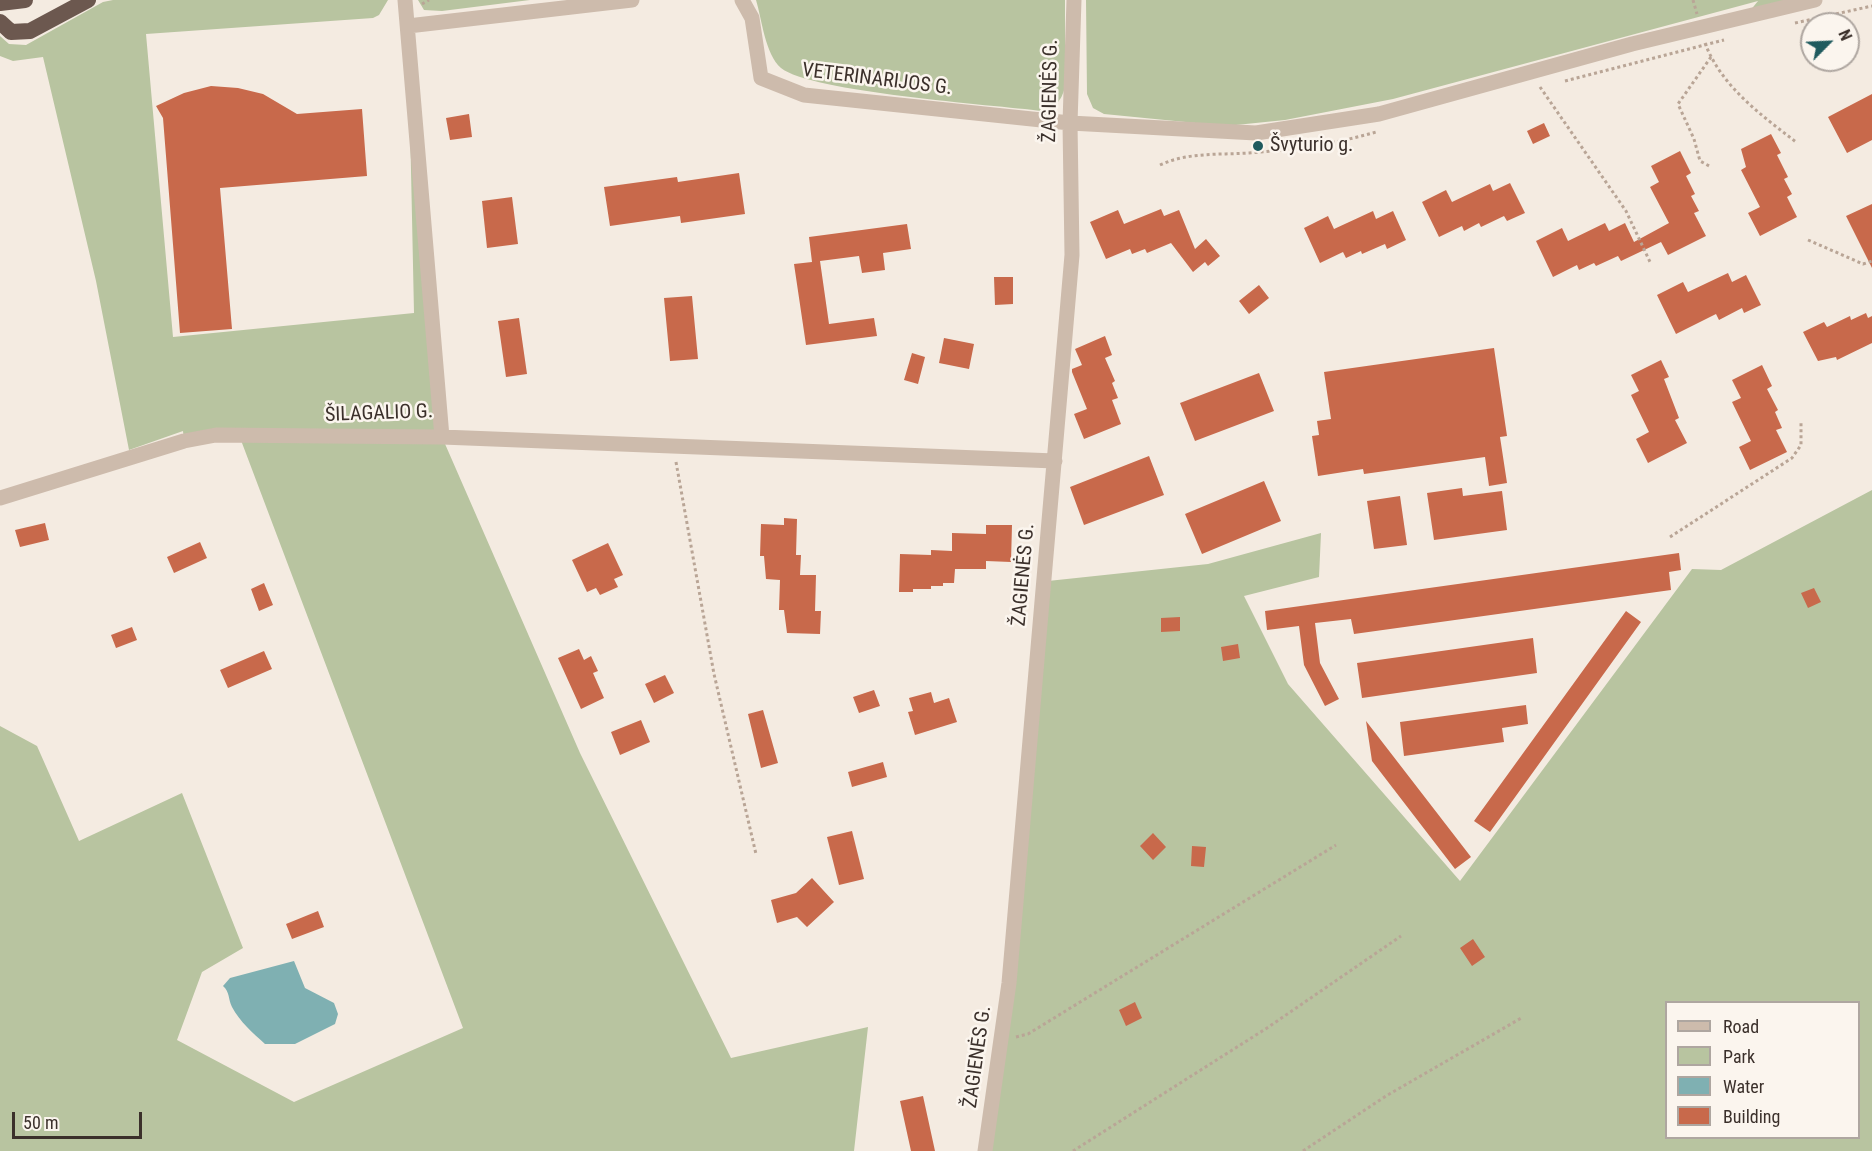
<!DOCTYPE html>
<meta charset="utf-8">
<style>
body{margin:0}
#map{position:relative;width:1872px;height:1151px;overflow:hidden;background:#f4ebe1;font-family:"Roboto Condensed",sans-serif}
canvas{display:block}
.legend{position:absolute;left:1665px;top:1001px;width:195px;height:138px;box-sizing:border-box;background:#fbf5ee;border:2px solid #aea6a0;margin:0;padding:8px 10px;list-style:none;font-size:18px;color:#3b302b}
.legend li{display:flex;align-items:center;gap:12px;height:30px}
.legend b{width:30px;border:2px solid #aea6a0}
.north{position:absolute;left:1800px;top:12px;width:60px;height:60px;box-sizing:border-box;background:#fbf5ee;border:2px solid #aea6a0;border-radius:50%;rotate:66deg;font-size:16px;font-weight:700;line-height:24px;text-align:center;color:#3b302b}
.north::after{content:'';display:block;margin:auto;width:21px;height:27px;background:#1f5a5e;clip-path:polygon(50% 0,100% 100%,50% 72%,0 100%)}
.scale{position:absolute;left:12px;top:1112px;width:130px;height:27px;box-sizing:border-box;border:3px solid #3b302b;border-top:0;padding-left:8px;font-size:18px;line-height:21px;white-space:nowrap;color:#3b302b;-webkit-text-stroke:4px #fbf5ee;paint-order:stroke}
</style>
<div id="map">
<canvas width="1872" height="1151"></canvas>
<ul class="legend">
<li><b style="height:8px;background:#cdbbac"></b>Road</li>
<li><b style="height:16px;background:#b8c4a0"></b>Park</li>
<li><b style="height:16px;background:#7fb0b2"></b>Water</li>
<li><b style="height:16px;background:#c8694b"></b>Building</li>
</ul>
<div class="north">N</div>
<div class="scale">50 m</div>
</div>
<script>
const context = document.querySelector('canvas').getContext('2d');
context.lineJoin = 'round';
function paint(path, color) {
  context.fillStyle = color;
  context.fill(path, 'evenodd');
}
function stroke(path, color, width, dash) {
  context.strokeStyle = color;
  context.lineWidth = width;
  context.lineCap = dash ? 'butt' : 'round';
  context.setLineDash(dash || []);
  context.stroke(path);
}
function drawText(font, color, halo, rows, align = 'center') {
  context.font = font + ' "Roboto Condensed",sans-serif';
  context.lineWidth = 5;
  context.setLineDash([]);
  context.textBaseline = 'middle';
  context.strokeStyle = halo;
  context.fillStyle = color;
  for (const [text, x, y, turn = 0] of rows) {
    context.save();
    context.translate(x, y);
    context.rotate((+turn || 0) * Math.PI / 180);
    context.textAlign = isNaN(turn) ? turn : align;
    if (halo) context.strokeText(text, 0, 0);
    context.fillText(text, 0, 0);
    context.restore();
  }
}
paint(new Path2D(`
 M 113,0 L 388,0 L 379,15 L 373,18 L 146,34 L 173,337 L 414,313 L 408,26 L 442,437 L 580,753 L 731,1058 L 868,1027 L 854,1151 L 0,1151 L 0,726 L 37,746 L 79,841 L 182,793 L 243,948 L 202,972 L 177,1040 L 294,1102 L 463,1028 L 239,435 L 184,441 L 183,431 L 129,450 L 96,281 L 43,57 L 13,61 L 0,56 L 0,36 L 9,44 L 26,45 L 103,2 Z
 M 418,0 L 530,0 L 442,11 L 424,10 Z
 M 756,0 L 1065,0 L 1065,87 C 1061,102 1056,106 1042,111 C 994,105 810,92 781,68 C 765,54 762,20 756,0 Z
 M 1086,0 L 1815,0 L 1745,17 L 1758,1 L 1393,99 L 1285,120 L 1226,126 L 1104,114 L 1093,108 L 1087,94 Z
 M 1872,490 L 1872,1151 L 990,1151 L 1048,581 L 1208,564 L 1321,533 L 1319,577 L 1244,596 L 1288,684 L 1460,881 L 1692,569 L 1721,570 ZM 1666,1002 L 1858,1002 L 1858,1138 L 1666,1138 Z`), '#b8c4a0');
paint(new Path2D(`
 M 294,961 L 305,988 L 334,1003 L 338,1014 L 335,1024 L 295,1044 L 265,1044 C 253,1033 240,1022 232,1007 C 228,999 230,992 223,986 L 230,978 Z`), '#7fb0b2');
paint(new Path2D(`
 M 211,86 L 238,88 L 263,94 L 297,114 L 362,109 L 367,176 L 220,188 L 232,329 L 180,333 L 163,118 L 156,106 L 184,93 Z
 M 1872,94 L 1872,140 L 1847,153 L 1828,117 Z
 M 469,114 L 472,137 L 450,140 L 446,118 Z
 M 1544,123 L 1550,136 L 1533,144 L 1527,131 Z
 M 1771,134 L 1781,153 L 1777,155 L 1788,177 L 1784,179 L 1792,194 L 1787,197 L 1797,217 L 1760,236 L 1748,213 L 1760,207 L 1741,170 L 1746,167 L 1741,149 Z
 M 1680,151 L 1691,173 L 1686,176 L 1695,194 L 1691,196 L 1699,211 L 1694,213 L 1706,236 L 1668,255 L 1661,242 L 1621,261 L 1618,256 L 1596,266 L 1594,263 L 1579,270 L 1577,265 L 1553,277 L 1536,241 L 1562,228 L 1568,241 L 1605,223 L 1609,231 L 1625,223 L 1634,242 L 1669,223 L 1650,187 L 1659,182 L 1651,166 Z
 M 739,173 L 745,214 L 681,223 L 680,216 L 610,226 L 604,187 L 677,177 L 678,182 Z
 M 1510,183 L 1525,213 L 1507,221 L 1504,216 L 1481,227 L 1479,223 L 1464,231 L 1462,226 L 1439,237 L 1422,202 L 1446,190 L 1452,202 L 1490,184 L 1493,191 Z
 M 512,197 L 518,244 L 487,248 L 482,201 Z
 M 1872,204 L 1872,268 L 1846,216 Z
 M 1161,209 L 1164,216 L 1179,210 L 1195,249 L 1206,239 L 1220,256 L 1208,266 L 1205,262 L 1193,272 L 1171,243 L 1147,253 L 1145,249 L 1132,254 L 1130,249 L 1106,259 L 1090,222 L 1118,210 L 1124,224 Z
 M 1373,211 L 1376,219 L 1393,211 L 1406,240 L 1387,249 L 1385,244 L 1362,254 L 1361,251 L 1346,258 L 1343,252 L 1320,263 L 1304,228 L 1328,216 L 1334,229 Z
 M 907,224 L 911,249 L 883,253 L 885,270 L 862,273 L 859,256 L 820,261 L 829,324 L 874,318 L 877,336 L 806,345 L 794,264 L 812,262 L 809,237 Z
 M 1728,273 L 1732,282 L 1746,275 L 1761,305 L 1744,313 L 1742,308 L 1719,320 L 1716,314 L 1676,334 L 1657,295 L 1683,282 L 1688,292 Z
 M 994,277 L 1013,277 L 1013,304 L 995,305 Z
 M 1259,285 L 1269,298 L 1249,314 L 1239,301 Z
 M 692,296 L 698,359 L 670,361 L 664,298 Z
 M 1866,313 L 1868,318 L 1872,316 L 1872,343 L 1837,360 L 1836,357 L 1818,361 L 1803,332 L 1824,322 L 1827,327 L 1850,316 L 1851,320 Z
 M 519,318 L 527,374 L 506,377 L 498,321 Z
 M 1105,336 L 1112,355 L 1105,358 L 1115,381 L 1112,383 L 1118,398 L 1112,400 L 1121,424 L 1084,439 L 1074,414 L 1087,409 L 1072,372 L 1072,369 L 1082,365 L 1075,349 Z
 M 944,338 L 974,344 L 969,369 L 939,363 Z
 M 1494,348 L 1507,436 L 1500,437 L 1507,483 L 1489,486 L 1485,457 L 1364,474 L 1363,469 L 1318,476 L 1312,436 L 1319,435 L 1317,421 L 1331,419 L 1324,372 Z
 M 912,353 L 925,357 L 918,384 L 904,380 Z
 M 1661,360 L 1669,377 L 1664,379 L 1679,418 L 1675,420 L 1687,443 L 1648,463 L 1636,439 L 1649,432 L 1631,395 L 1639,391 L 1631,375 Z
 M 1762,365 L 1772,386 L 1767,389 L 1778,410 L 1775,412 L 1782,428 L 1776,430 L 1787,452 L 1750,470 L 1739,447 L 1751,441 L 1732,402 L 1741,398 L 1732,380 Z
 M 1259,373 L 1274,411 L 1195,441 L 1180,403 Z
 M 1149,456 L 1164,495 L 1084,525 L 1070,487 Z
 M 1264,481 L 1281,521 L 1202,554 L 1185,514 Z
 M 1462,488 L 1463,496 L 1502,491 L 1507,530 L 1434,540 L 1427,493 Z
 M 1400,496 L 1407,545 L 1374,549 L 1367,501 Z
 M 784,518 L 797,519 L 796,555 L 801,555 L 800,575 L 816,575 L 815,611 L 821,611 L 820,634 L 787,633 L 784,610 L 779,610 L 780,580 L 766,579 L 764,556 L 760,556 L 761,524 L 784,525 Z
 M 45,523 L 49,540 L 20,547 L 15,530 Z
 M 986,525 L 1012,525 L 1011,562 L 986,561 L 986,569 L 955,569 L 954,583 L 943,583 L 943,586 L 931,586 L 931,589 L 913,589 L 913,592 L 899,592 L 900,554 L 931,555 L 931,550 L 952,551 L 952,533 L 986,534 Z
 M 200,542 L 207,558 L 174,573 L 167,557 Z
 M 608,543 L 623,575 L 614,579 L 618,587 L 600,595 L 596,588 L 587,592 L 572,560 Z
 M 1679,553 L 1681,570 L 1669,572 L 1671,590 L 1354,634 L 1351,619 L 1315,623 L 1320,663 L 1339,699 L 1325,706 L 1304,665 L 1299,626 L 1267,630 L 1265,611 Z
 M 264,583 L 273,605 L 259,611 L 251,589 Z
 M 1814,588 L 1821,602 L 1808,608 L 1801,593 Z
 M 1626,611 L 1641,622 L 1490,832 L 1474,821 Z
 M 1180,617 L 1180,631 L 1161,632 L 1161,618 Z
 M 132,627 L 137,640 L 116,648 L 111,635 Z
 M 1533,638 L 1537,673 L 1362,698 L 1357,663 Z
 M 1238,644 L 1240,658 L 1223,661 L 1221,647 Z
 M 579,649 L 584,660 L 591,656 L 598,671 L 593,673 L 604,698 L 581,709 L 558,658 Z
 M 264,651 L 272,669 L 228,688 L 220,670 Z
 M 665,675 L 674,693 L 654,703 L 645,684 Z
 M 874,690 L 880,706 L 859,713 L 853,697 Z
 M 931,692 L 934,703 L 949,698 L 957,722 L 915,735 L 908,712 L 913,711 L 909,698 Z
 M 1526,705 L 1528,724 L 1502,728 L 1504,742 L 1404,756 L 1400,722 Z
 M 763,710 L 778,763 L 761,768 L 748,714 Z
 M 641,720 L 650,742 L 620,755 L 611,732 Z
 M 1366,721 L 1471,857 L 1455,869 L 1372,761 Z
 M 883,762 L 887,777 L 852,787 L 848,772 Z
 M 852,831 L 864,879 L 839,885 L 827,837 Z
 M 1153,833 L 1166,847 L 1153,860 L 1140,846 Z
 M 1192,846 L 1206,847 L 1204,867 L 1191,866 Z
 M 812,878 L 834,902 L 807,927 L 797,917 L 777,923 L 771,900 L 796,893 Z
 M 318,911 L 324,927 L 292,939 L 286,924 Z
 M 1473,939 L 1485,957 L 1472,966 L 1460,948 Z
 M 1135,1002 L 1142,1018 L 1126,1026 L 1119,1010 Z
 M 923,1096 L 935,1151 L 911,1151 L 900,1101 Z`), '#c8694b');
stroke(new Path2D(`
 M 1693,0 L 1697,14
 M 422,4 L 429,0
 M 1795,23 L 1872,6
 M 1705,43 C 1721,86 1761,115 1796,142
 M 1711,57 L 1678,104 L 1694,139 L 1700,161 L 1711,167
 M 1565,81 L 1724,40
 M 1540,87 L 1626,211 L 1651,264
 M 1160,165 C 1188,152 1219,155 1249,153 C 1292,150 1335,144 1376,132
 M 1808,240 L 1863,264 L 1872,261
 M 676,462 L 714,674 L 756,854
 M 1670,537 L 1792,458 L 1801,445 L 1801,422
 M 1016,1037 L 1028,1034 L 1336,845
 M 1073,1151 L 1267,1028 L 1401,936
 M 1303,1151 L 1386,1096 L 1523,1017`), '#b9a596', 3, [3, 3]);
stroke(new Path2D(`
 M 405,0 L 442,437
 M 742,0 L 752,18 L 761,78 L 804,95 L 1070,123 L 1256,133 L 1379,114 L 1632,44 L 1815,0
 M 408,26 L 632,0
 M 0,498 L 184,441 L 216,435 L 442,437 L 1055,461
 M 985,1151 L 1009,983 L 1072,255 L 1070,123 L 1074,0`), '#cdbbac', 15);
stroke(new Path2D(`
 M 0,3 L 25,0
 M 0,22 L 11,32 L 30,31 L 88,0`), '#6c584f', 16);
for (const [x, y, r, color] of [
 [1258,146,6,"#1f5a5e"]
]) {
  const dot = new Path2D();
  dot.arc(x, y, r, 0, 2 * Math.PI);
  context.fillStyle = color;
  context.fill(dot);
  stroke(dot, '#fbf5ee', 2);
}
drawText('20px', '#3b302b', '#fbf5ee', [
 ["VETERINARIJOS G.",877,80,7],
 ["ŽAGIENĖS G.",1051,91,-89],
 ["ŠILAGALIO G.",379,414,-2],
 ["ŽAGIENĖS G.",1024,575,-85],
 ["ŽAGIENĖS G.",978,1057,-82]
]);
drawText('20px', '#3b302b', '#fbf5ee', [
 ["Švyturio g.",1270,146]
], 'left');
</script>
